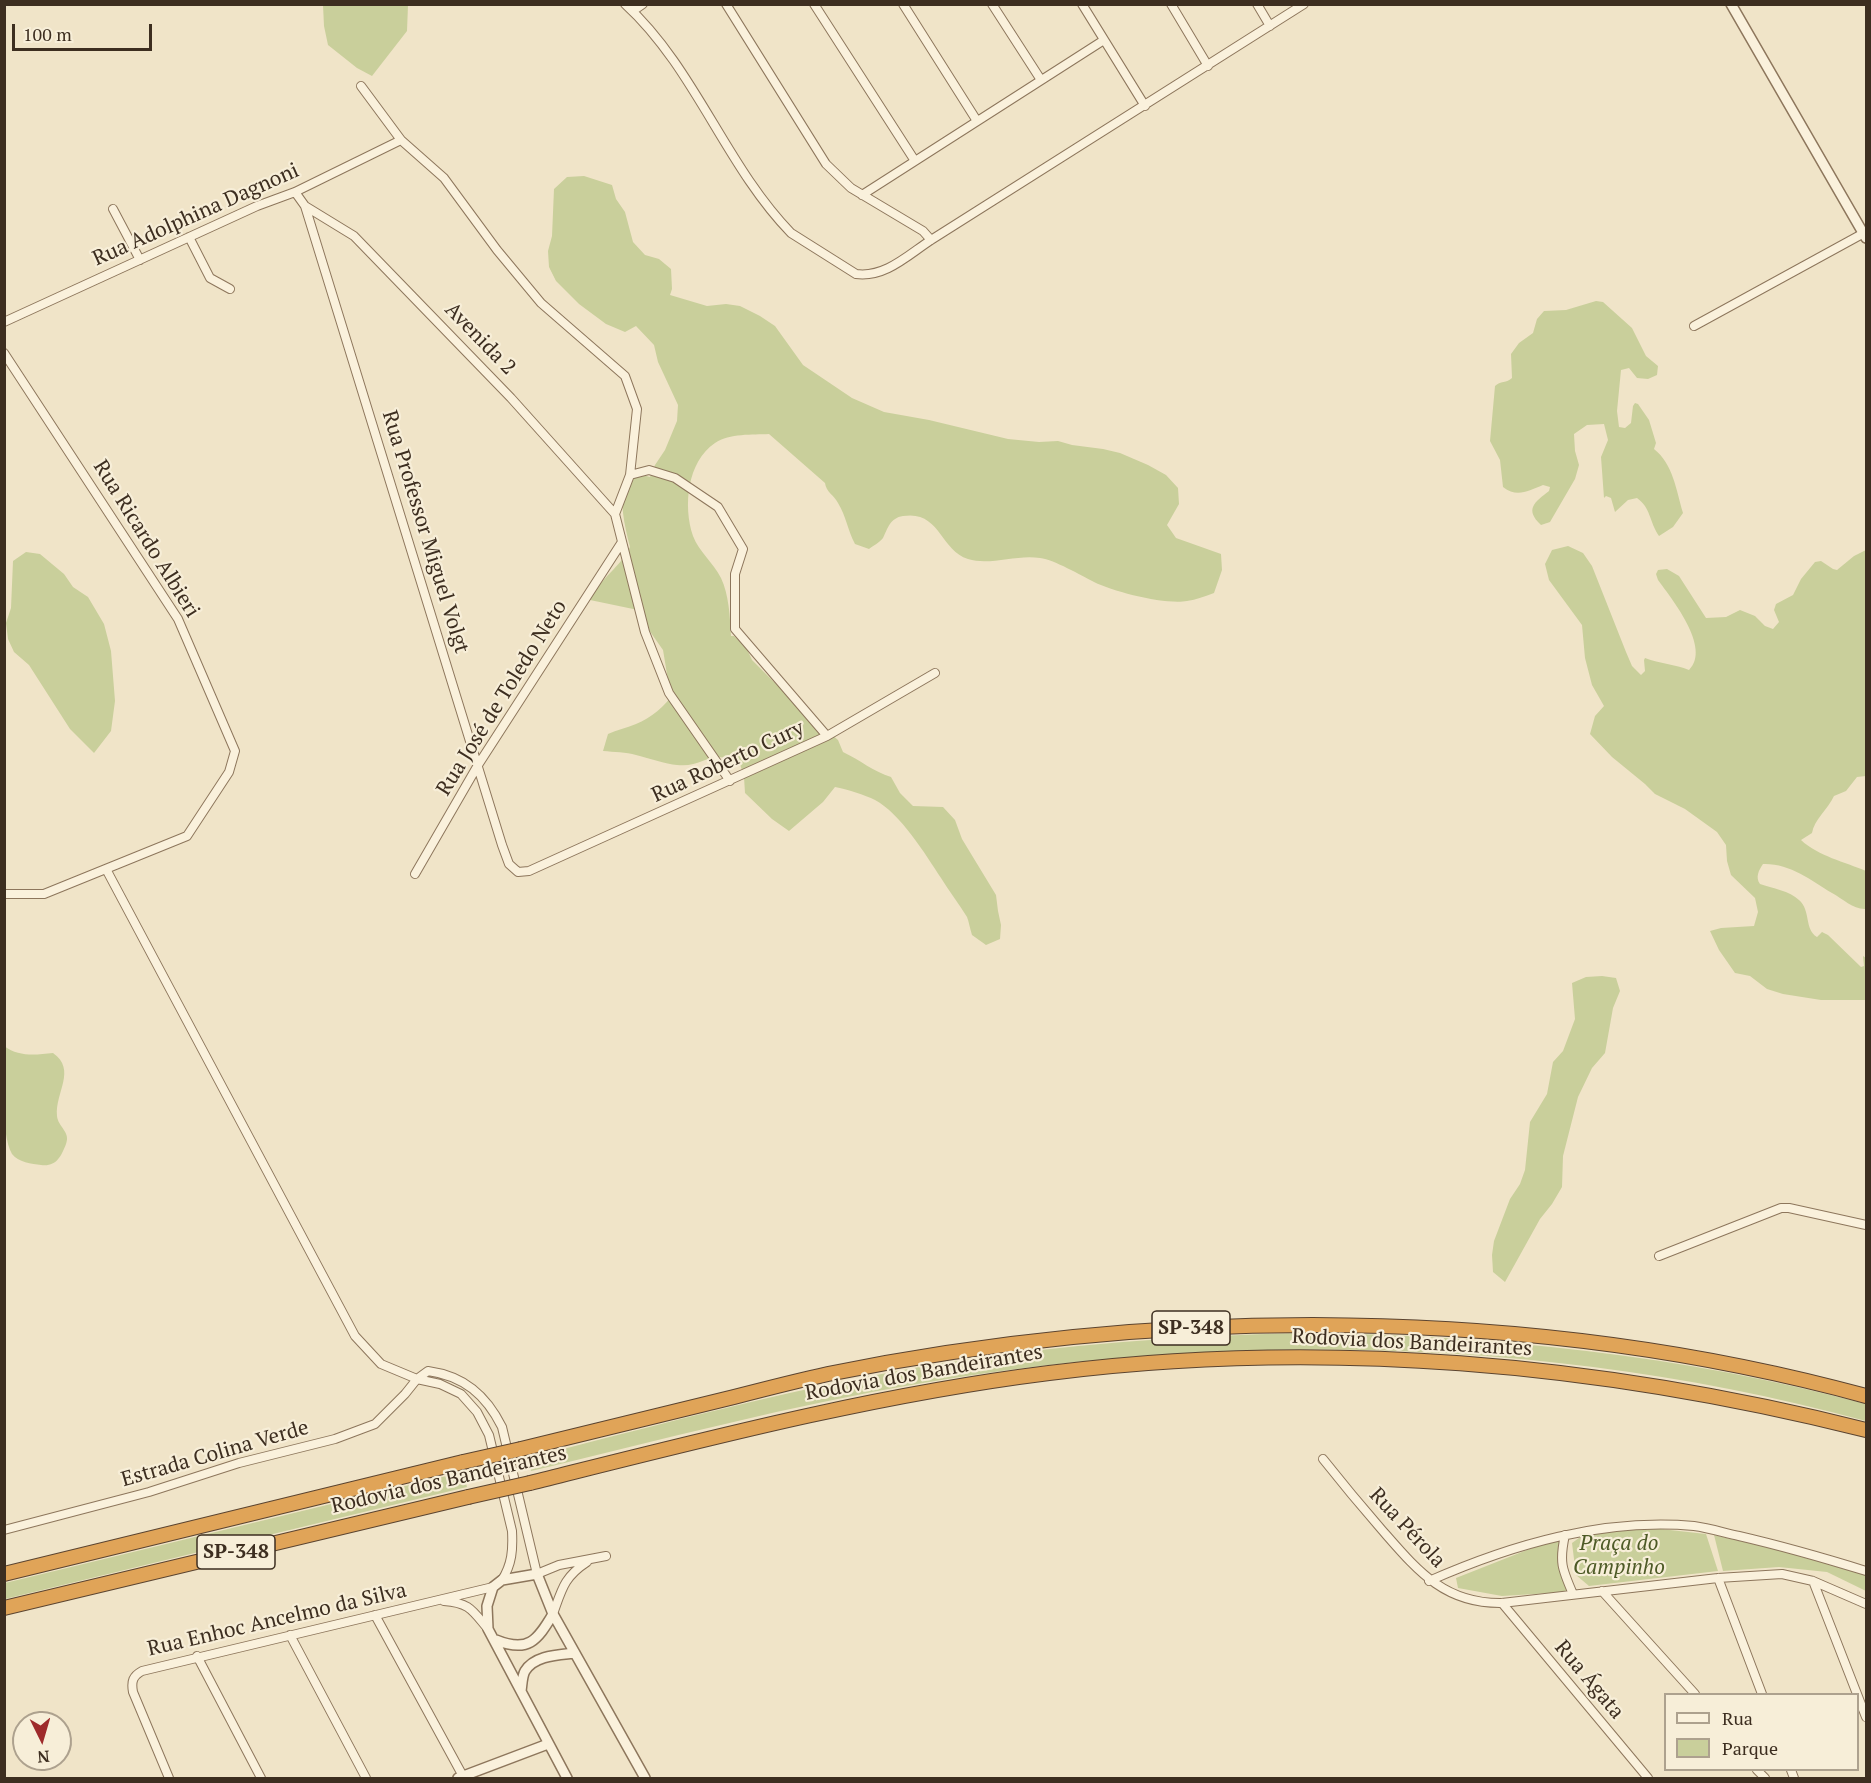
<!DOCTYPE html>
<meta charset="utf-8">
<style>
body{margin:0}
#map{position:relative;width:1871px;height:1783px;overflow:hidden;background:#f0e4c8;font-family:"PT Serif",serif}
canvas{display:block}
.frame{position:absolute;inset:0;border:6px solid #3d2e20;pointer-events:none}
.legend{position:absolute;left:1664px;top:1693px;width:195px;height:78px;box-sizing:border-box;background:#f7eed8;border:2px solid #ada18e;margin:0;padding:8px 10px;list-style:none;font-size:18px;color:#3d2e20}
.legend li{display:flex;align-items:center;gap:12px;height:30px}
.legend b{width:30px;border:2px solid #ada18e}
.north{position:absolute;left:12px;top:1711px;width:60px;height:60px;box-sizing:border-box;background:#f7eed8;border:2px solid #ada18e;border-radius:50%;rotate:175deg;font-size:16px;font-weight:700;line-height:24px;text-align:center;color:#3d2e20}
.north::after{content:'';display:block;margin:auto;width:21px;height:27px;background:#9e2a2b;clip-path:polygon(50% 0,100% 100%,50% 72%,0 100%)}
.scale{position:absolute;left:12px;top:24px;width:140px;height:27px;box-sizing:border-box;border:3px solid #3d2e20;border-top:0;padding-left:8px;font-size:18px;line-height:21px;white-space:nowrap;color:#3d2e20;-webkit-text-stroke:4px #f7eed8;paint-order:stroke}
</style>
<div id="map">
<canvas width="1871" height="1783"></canvas>
<div class="frame"></div>
<ul class="legend">
<li><b style="height:8px;background:#faf1dc"></b>Rua</li>
<li><b style="height:16px;background:#c9cf9b"></b>Parque</li>
</ul>
<div class="north">N</div>
<div class="scale">100 m</div>
</div>
<script>
const context = document.querySelector('canvas').getContext('2d');
context.lineJoin = 'round';
function paint(path, color) {
  context.fillStyle = color;
  context.fill(path, 'evenodd');
}
function stroke(path, color, width, dash) {
  context.strokeStyle = color;
  context.lineWidth = width;
  context.lineCap = dash ? 'butt' : 'round';
  context.setLineDash(dash || []);
  context.stroke(path);
}
function drawText(font, color, halo, rows, align = 'center') {
  context.font = font + ' "PT Serif",serif';
  context.lineWidth = 4.5;
  context.setLineDash([]);
  context.textBaseline = 'middle';
  context.strokeStyle = halo;
  context.fillStyle = color;
  for (const [text, x, y, turn = 0] of rows) {
    context.save();
    context.translate(x, y);
    context.rotate((+turn || 0) * Math.PI / 180);
    context.textAlign = isNaN(turn) ? turn : align;
    if (halo) context.strokeText(text, 0, 0);
    context.fillText(text, 0, 0);
    context.restore();
  }
}
paint(new Path2D(`
 M 323,5 L 408,5 L 407,31 L 372,76 L 357,68 L 328,45 L 324,26 Z
 M 584,176 L 612,185 L 616,199 L 625,212 L 633,242 L 645,255 L 659,259 L 671,269 L 672,289 L 670,295 L 707,306 L 726,304 L 740,306 L 760,316 L 775,326 L 803,365 L 852,398 L 884,412 L 929,420 L 1008,439 L 1039,442 L 1058,441 L 1072,445 L 1103,449 L 1120,453 L 1148,465 L 1166,475 L 1178,488 L 1179,504 L 1167,525 L 1176,538 L 1221,554 L 1222,570 L 1214,593 C 1205,596 1196,600 1187,601 C 1166,605 1114,592 1094,582 C 1080,575 1055,560 1040,558 C 1017,554 990,566 968,559 C 940,550 940,510 903,516 C 890,518 888,528 883,538 C 880,542 873,546 869,549 L 855,544 C 848,531 846,516 838,503 C 834,495 826,492 825,483 L 769,434 C 752,435 730,433 715,443 C 687,462 683,506 693,536 C 699,552 713,562 721,578 C 729,595 730,617 731,636 L 734,636 L 746,647 L 752,660 L 788,696 L 838,740 L 843,752 C 860,760 874,772 891,777 L 900,793 L 913,806 L 943,807 L 955,820 L 962,839 L 996,895 L 998,911 L 1001,925 L 1000,939 L 986,945 L 972,935 C 970,929 969,922 967,917 C 959,904 949,891 941,878 C 926,855 900,813 875,800 C 865,795 847,789 835,787 L 823,802 L 789,831 L 772,819 L 745,793 L 744,777 L 740,764 C 708,747 706,768 677,765 C 666,764 648,758 636,755 C 626,752 614,752 603,751 L 608,734 C 617,730 626,728 636,724 C 651,718 665,706 674,693 L 668,680 L 663,650 L 644,623 L 638,610 L 590,600 C 602,576 619,569 630,547 C 624,523 619,502 625,478 L 639,474 L 650,477 L 655,465 L 665,450 L 677,421 L 678,405 L 658,362 L 654,345 L 636,326 L 625,332 L 606,324 L 579,304 L 556,281 L 549,267 L 548,251 L 552,236 L 554,189 L 567,177 Z
 M 1596,301 L 1603,302 L 1632,328 L 1646,356 L 1658,366 L 1657,375 L 1648,379 L 1637,378 L 1629,368 L 1621,370 L 1617,411 L 1619,427 L 1625,428 L 1631,423 L 1633,406 L 1635,403 L 1638,404 L 1649,420 L 1656,443 L 1654,449 C 1673,464 1676,489 1683,513 L 1673,527 L 1659,536 C 1649,521 1651,508 1637,498 L 1628,500 L 1615,512 L 1611,498 L 1606,496 L 1604,498 L 1601,457 L 1608,440 L 1604,424 L 1587,425 L 1574,434 L 1575,451 L 1579,465 L 1575,479 L 1550,522 L 1541,525 C 1524,509 1535,502 1549,491 L 1550,487 L 1543,485 C 1528,491 1517,498 1503,487 L 1500,460 L 1490,441 L 1495,386 C 1500,381 1507,383 1512,378 L 1511,354 L 1519,343 L 1533,333 L 1537,319 L 1544,311 L 1566,310 Z
 M 1568,546 L 1583,553 L 1592,566 L 1626,652 L 1632,666 L 1641,675 L 1645,671 L 1644,660 L 1645,658 C 1660,664 1675,664 1689,670 C 1712,648 1671,598 1658,580 L 1656,574 L 1658,570 L 1667,569 L 1679,576 L 1706,618 L 1726,617 L 1740,610 L 1755,616 L 1765,626 L 1773,629 L 1779,622 L 1774,610 L 1776,604 L 1793,595 L 1801,579 L 1815,562 L 1821,561 L 1833,569 L 1837,570 L 1854,556 L 1866,550 L 1866,776 L 1857,777 L 1846,791 L 1834,796 C 1828,809 1814,820 1812,833 L 1801,840 C 1818,856 1845,862 1866,871 L 1866,909 C 1854,910 1843,899 1832,893 C 1811,880 1789,863 1763,864 C 1759,870 1755,877 1760,884 C 1772,888 1790,891 1799,900 C 1811,910 1804,929 1817,937 L 1822,932 L 1828,935 L 1861,967 L 1864,966 L 1863,956 L 1866,958 L 1866,1000 L 1821,1000 L 1783,994 L 1767,989 L 1750,976 L 1735,973 L 1719,950 L 1710,931 L 1721,928 L 1754,926 L 1758,912 L 1755,898 L 1731,875 L 1727,861 L 1726,845 L 1717,832 L 1685,809 L 1655,794 L 1645,784 L 1612,757 L 1590,734 L 1595,716 L 1604,706 L 1592,685 L 1585,658 L 1582,625 L 1549,580 L 1545,564 L 1552,550 Z
 M 26,552 L 40,554 L 64,574 L 73,587 L 88,597 L 104,624 L 111,651 L 115,701 L 111,731 L 94,753 L 70,729 L 29,665 L 14,652 L 8,639 L 6,623 L 11,608 L 13,561 Z
 M 1602,976 L 1616,978 L 1620,991 L 1613,1008 L 1605,1053 L 1592,1068 L 1578,1097 L 1563,1156 L 1562,1187 L 1552,1204 L 1540,1219 L 1505,1282 L 1493,1272 L 1492,1255 L 1494,1241 L 1510,1199 L 1520,1184 L 1525,1170 L 1530,1122 L 1547,1094 L 1553,1062 L 1563,1051 L 1575,1019 L 1572,983 L 1586,977 Z
 M 4,1046 C 19,1057 35,1055 53,1053 C 77,1070 55,1092 57,1116 C 58,1127 71,1132 66,1144 C 61,1157 56,1167 41,1165 C 32,1164 18,1162 12,1154 C 0,1132 4,1073 4,1046 Z
 M 1302,1333 C 1492,1335 1683,1355 1866,1404 L 1866,1421 C 1560,1338 1235,1330 923,1383 C 791,1405 661,1440 531,1471 L 528,1458 C 666,1423 804,1385 945,1363 C 1063,1344 1182,1336 1302,1333 Z
 M 463,1472 L 467,1487 L 5,1599 L 5,1583 Z
 M 1661,1529 L 1706,1534 L 1718,1571 L 1589,1586 L 1576,1575 L 1572,1543 L 1583,1535 L 1617,1530 Z
 M 1565,1535 L 1561,1557 L 1573,1594 L 1551,1593 L 1502,1596 L 1458,1588 L 1456,1578 Z
 M 1714,1535 L 1814,1558 L 1863,1574 L 1866,1575 L 1866,1591 L 1827,1572 L 1779,1567 L 1723,1571 Z`), '#c9cf9b');
const minor = new Path2D(`
 M 625,4 C 695,68 725,165 791,233 L 856,274 C 885,278 908,255 931,240 L 1304,4
 M 726,4 L 826,164 L 851,188 L 923,231 L 931,240
 M 814,4 L 915,161
 M 903,4 L 977,121
 M 992,4 L 1041,80
 M 1082,4 L 1145,106
 M 1171,4 L 1208,66
 M 1257,4 L 1270,26
 M 633,11 L 643,4
 M 361,86 L 401,140 L 444,178 L 497,250 L 541,303 L 625,376 L 637,409 L 630,475
 M 295,192 L 305,206 L 502,845 L 509,864 L 518,872 L 529,871 L 827,736 L 935,673
 M 862,195 L 1104,40
 M 305,206 L 354,236 L 511,398 L 615,514 L 645,632 L 669,693 L 730,781
 M 113,209 L 140,260
 M 189,237 L 210,278 L 230,289
 M 4,322 L 257,206 L 295,192 L 401,140
 M 1694,326 L 1864,233
 M 4,353 L 178,619 L 235,751 L 229,772 L 187,836 L 44,894 L 4,894
 M 615,514 L 630,475 L 649,470 L 675,478 L 718,507 L 743,549 L 735,574 L 735,629 L 827,736
 M 106,869 L 355,1336 L 381,1364 L 417,1379 L 440,1384 L 461,1394 L 477,1412 L 489,1435 L 512,1531 C 513,1550 512,1564 502,1580
 M 415,874 L 478,765 L 622,542
 M 1659,1256 L 1781,1208 L 1789,1208 L 1866,1225
 M 1323,1459 C 1342,1483 1362,1507 1382,1530 C 1417,1570 1444,1604 1502,1603 L 1718,1578 L 1782,1574 L 1813,1581 L 1866,1604
 M 4,1530 L 149,1492 L 239,1463 L 335,1439 L 375,1424 L 405,1394 L 417,1379 L 428,1371 C 464,1376 486,1395 502,1427 L 537,1574 L 559,1565 L 606,1556
 M 1565,1535 C 1559,1562 1562,1569 1573,1594
 M 1718,1578 L 1762,1694
 M 1429,1581 C 1513,1544 1603,1518 1694,1526 C 1709,1528 1725,1533 1739,1536 C 1782,1546 1824,1558 1866,1571
 M 1813,1581 L 1866,1717
 M 1602,1591 L 1695,1694
 M 444,1601 C 470,1603 472,1610 488,1629
 M 1502,1603 L 1648,1778
 M 553,1614 C 562,1589 564,1577 587,1562
 M 375,1615 L 464,1778
 M 290,1635 L 366,1778
 M 197,1656 L 261,1778
 M 1757,1770 L 1765,1778
 M 1791,1770 L 1794,1778
 M 169,1778 L 133,1692 C 131,1681 133,1676 142,1671 L 493,1587`);
const tertiary = new Path2D(`
 M 1731,4 L 1866,238
 M 496,1640 C 528,1653 537,1641 553,1614
 M 521,1691 C 522,1685 522,1676 525,1671 C 535,1655 559,1655 575,1653
 M 458,1778 L 548,1744
 M 567,1778 L 488,1629 L 487,1606 L 493,1587 L 502,1580 L 537,1574 L 553,1614 L 645,1778`);
const motorway = new Path2D(`
 M 521,1449 C 592,1432 663,1414 734,1397 C 765,1389 796,1381 828,1374 C 1166,1306 1532,1305 1866,1396
 M 530,1483 C 702,1440 873,1395 1049,1373 C 1322,1338 1600,1363 1866,1430
 M 4,1574 L 463,1462
 M 4,1608 L 468,1497`);
stroke(minor, '#8d765c', 10);
stroke(tertiary, '#8d765c', 12);
stroke(motorway, '#5b4430', 16);
stroke(minor, '#faf1dc', 8);
stroke(tertiary, '#faf1dc', 9);
stroke(motorway, '#e0a458', 14);
const motorwayBridge = new Path2D(`
 M 463,1462 L 521,1449
 M 468,1497 L 530,1483`);
stroke(motorwayBridge, '#5b4430', 16, []);
stroke(motorwayBridge, '#e0a458', 14);
for (const [x, y, w] of [
 [1191,1328,78],
 [236,1552,78]
]) {
  const box = new Path2D();
  box.roundRect(x - w / 2, y - 17, w, 34, 4.5);
  context.fillStyle = '#f7eed8';
  context.fill(box);
  stroke(box, '#3d2e20', 1.5);
}
drawText('bold 20px', '#3d2e20', null, [
 ["SP-348",1191,1328],
 ["SP-348",236,1552]
]);
drawText('21px', '#3d2e20', '#f7eed8', [
 ["Rua Adolphina Dagnoni",196,215,-24],
 ["Avenida 2",480,339,46],
 ["Rua Professor Miguel Volgt",425,532,73],
 ["Rua Ricardo Albieri",146,539,58],
 ["Rua José de Toledo Neto",502,698,-58],
 ["Rua Roberto Cury",728,762,-25],
 ["Rodovia dos Bandeirantes",1412,1343,3],
 ["Rodovia dos Bandeirantes",924,1373,-10],
 ["Estrada Colina Verde",215,1454,-16],
 ["Rodovia dos Bandeirantes",449,1480,-13],
 ["Rua Pérola",1407,1528,47],
 ["Rua Enhoc Ancelmo da Silva",277,1620,-13],
 ["Rua Ágata",1589,1680,50]
]);
drawText('italic 21px', '#4d5a26', '#f7eed8', [
 ["Praça do",1619,1544],
 ["Campinho",1619,1568]
]);
</script>
